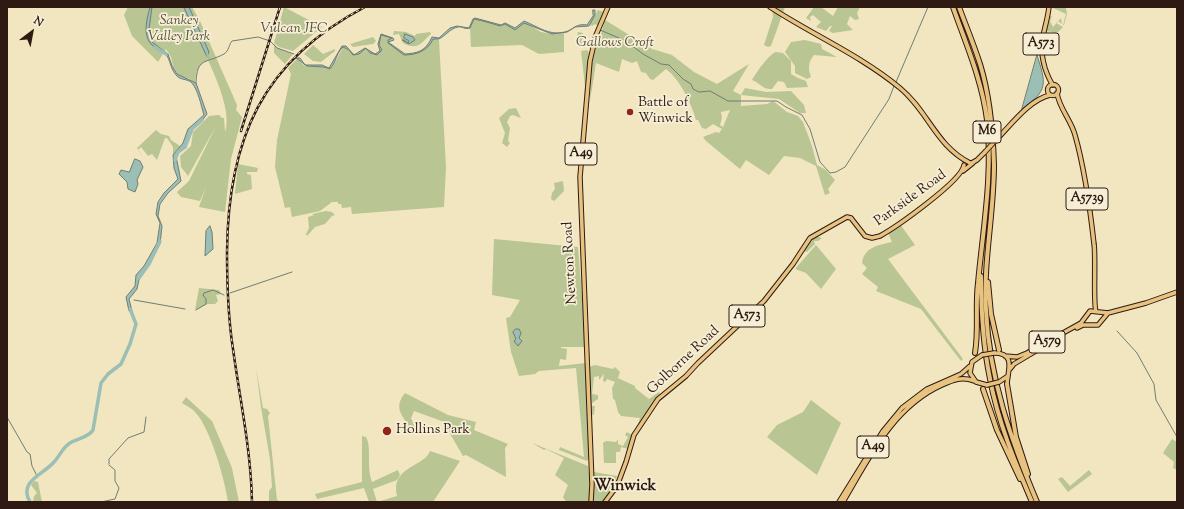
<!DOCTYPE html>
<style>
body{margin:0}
#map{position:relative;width:1184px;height:509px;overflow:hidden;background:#f1e6c0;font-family:"Sorts Mill Goudy",serif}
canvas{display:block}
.frame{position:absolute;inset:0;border:8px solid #2e1a13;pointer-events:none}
.north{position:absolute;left:12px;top:12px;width:40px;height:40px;-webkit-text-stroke:3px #f6efd6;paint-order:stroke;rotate:32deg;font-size:11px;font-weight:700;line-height:16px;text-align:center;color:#2e1a13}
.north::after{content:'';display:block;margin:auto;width:14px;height:18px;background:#2e1a13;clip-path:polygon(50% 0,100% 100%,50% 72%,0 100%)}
</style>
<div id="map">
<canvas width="1184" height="509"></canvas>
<div class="frame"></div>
<div class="north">N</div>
</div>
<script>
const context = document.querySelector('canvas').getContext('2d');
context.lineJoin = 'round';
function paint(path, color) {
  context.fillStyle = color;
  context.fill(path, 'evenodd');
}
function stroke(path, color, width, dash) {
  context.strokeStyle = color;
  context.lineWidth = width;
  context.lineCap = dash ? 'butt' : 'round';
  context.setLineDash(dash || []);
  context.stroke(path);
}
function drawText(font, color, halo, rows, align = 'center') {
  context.font = font + ' "Sorts Mill Goudy",serif';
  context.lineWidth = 3.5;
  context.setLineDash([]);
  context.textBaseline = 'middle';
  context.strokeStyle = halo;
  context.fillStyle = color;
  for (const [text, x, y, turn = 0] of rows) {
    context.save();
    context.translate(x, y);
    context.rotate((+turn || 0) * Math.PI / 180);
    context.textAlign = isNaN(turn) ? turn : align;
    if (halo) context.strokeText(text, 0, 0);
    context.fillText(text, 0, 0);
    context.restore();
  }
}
paint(new Path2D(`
 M 128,7 L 192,7 L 200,21 L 237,105 L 236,110 L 242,117 L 231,159 L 225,212 L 199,207 L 206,187 L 200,201 L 181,197 L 177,192 L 189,181 L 216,126 L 188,176 L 181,167 L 180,156 L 191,146 L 193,132 L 209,116 L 219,115 L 222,118 L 224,118 L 225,132 C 232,113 216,78 208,60 C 196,66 196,73 195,84 L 190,79 L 178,75 L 173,66 L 171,57 L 166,49 L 158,62 L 132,36 L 124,15 Z
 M 284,7 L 322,27 L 293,51 L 279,47 L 274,43 Z
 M 772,7 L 785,7 L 771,46 L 768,47 L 764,45 L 773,17 Z
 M 814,7 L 821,7 L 833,16 L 838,7 L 860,7 L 857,13 L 859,19 L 855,20 L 850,16 L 847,24 L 853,30 L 833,33 L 829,31 L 832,26 L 830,26 L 826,31 L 816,27 L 821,22 L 813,15 L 810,17 L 811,21 L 806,18 Z
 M 1068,7 L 1066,8 L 1067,14 L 1064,25 L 1063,25 L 1066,14 L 1051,7 Z
 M 598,10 L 604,12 L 603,14 L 598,26 L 595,24 L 592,26 L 590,25 Z
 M 1050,16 L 1052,16 L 1050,21 L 1053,27 L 1061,18 L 1062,24 L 1058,21 L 1056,23 L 1063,27 L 1057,33 L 1046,31 Z
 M 474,19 L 488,21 L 500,26 L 505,24 L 515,30 L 522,23 L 526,23 L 541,32 L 552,34 L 564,33 L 564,52 L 539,54 L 522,45 L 471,47 L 470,28 Z
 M 605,20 L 652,49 L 672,55 L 694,72 L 717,84 L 749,64 L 733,91 L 741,95 L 745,88 L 766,92 L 791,91 L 804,105 L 806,113 L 800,113 L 779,99 L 741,95 L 741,106 L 767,104 L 773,101 L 787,112 L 798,116 L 803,122 L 812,146 L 817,165 L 826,170 L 835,180 L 828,189 L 830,193 L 825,195 L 816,166 L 800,158 L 784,156 L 769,175 L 746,160 L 740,169 L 706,141 L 703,137 L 716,132 L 719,133 L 722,129 L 713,124 L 706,129 L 702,128 L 698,120 L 696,120 C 691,102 680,80 666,69 L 653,80 L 650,79 L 646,73 L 641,72 L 637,61 L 632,63 L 622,59 L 619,72 L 596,63 L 590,101 L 592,57 L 597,41 L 600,38 ZM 730,110 L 723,127 L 720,125 L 722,118 L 721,112 Z
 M 394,31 L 406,32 L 415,36 L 416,34 L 430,32 L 431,34 C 421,43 418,51 403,43 L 399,34 L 393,35 Z
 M 578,32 L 583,33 L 582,44 L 576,43 Z
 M 381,35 L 392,38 L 387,42 L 405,55 C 421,52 425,51 433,38 L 439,40 L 446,167 L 444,207 L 352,214 L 351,207 L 342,208 L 341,204 L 338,204 L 338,202 L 332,202 L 320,211 L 292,217 L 290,207 L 285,208 L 275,167 L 277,140 L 291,74 L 288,68 L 297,59 L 305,66 L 323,67 L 327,69 L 333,66 L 343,47 L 356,55 L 366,48 L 370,53 L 376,55 L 382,50 L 379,45 Z
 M 373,37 L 376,41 L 373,44 L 353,47 L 350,44 Z
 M 805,40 L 821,44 L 822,49 L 837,57 L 814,55 C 808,62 808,69 811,77 L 807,79 L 795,73 L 795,66 L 785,52 L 791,42 Z
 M 274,44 L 278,48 L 293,54 L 285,64 L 274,53 Z
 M 313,45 L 323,54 L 335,49 L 335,51 L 321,62 L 313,61 L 304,54 Z
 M 587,50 L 590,54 L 584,100 L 585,86 L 581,51 Z
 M 776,52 L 783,53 L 791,61 L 791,74 L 798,78 L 806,81 L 808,87 L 787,88 L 784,82 L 778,81 L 772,89 C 763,90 760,83 752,80 C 756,73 769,54 776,52 Z
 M 516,108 L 521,118 L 513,115 L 510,116 L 507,122 L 510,128 L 508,141 L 510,143 L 507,147 L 502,143 L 505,133 L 499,118 L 509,109 Z
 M 156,130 L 161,134 L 169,136 L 171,140 L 180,146 L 173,155 L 173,147 L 167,138 L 165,138 L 157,160 L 152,154 L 148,156 L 141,147 L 138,150 L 145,160 L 137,148 Z
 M 238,164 L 258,168 L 257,172 L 247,172 L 247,174 L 251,175 L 252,189 L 235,194 Z
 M 563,181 L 564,191 L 554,201 L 551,199 L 552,193 L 555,189 L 554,183 Z
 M 326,211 L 332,212 L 335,215 L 332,216 L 325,224 L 315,227 L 307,236 L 306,234 L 309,228 L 308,217 L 314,215 L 312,214 Z
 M 900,224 L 915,245 L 888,259 L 963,359 L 961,361 L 921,309 L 876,291 L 878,287 L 862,274 L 867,268 L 862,263 C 864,247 879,245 892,242 L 888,233 Z
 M 815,236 L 822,238 L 818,241 L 814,241 L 815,244 L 807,252 L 802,251 L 809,240 Z
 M 494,239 L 578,247 L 586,347 L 561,347 L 561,348 L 567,349 L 566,360 L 560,359 L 559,366 L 586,363 L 589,458 L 587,461 L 559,450 L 560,447 L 584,457 L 576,368 L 539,371 L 535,374 L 519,376 L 511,352 L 506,318 L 510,317 L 520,300 L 492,295 Z
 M 816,245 L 836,269 L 821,289 L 806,273 L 795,269 Z
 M 199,288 L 219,290 L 221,294 L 216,295 L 218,301 L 215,304 L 208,304 L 195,310 Z
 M 595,365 L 613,369 L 615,367 L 620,372 L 618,378 L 635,386 L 635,388 L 649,399 L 659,392 L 660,394 L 636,430 L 640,418 L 621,416 L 618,412 L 615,400 L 613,399 L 612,388 L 615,382 L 607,379 L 605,382 L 603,381 L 604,374 L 599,380 L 599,376 L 594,377 L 592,394 L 598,395 L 598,399 L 592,403 L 592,406 L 595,406 L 594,414 L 591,416 L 589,367 Z
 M 256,368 L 263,408 L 267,409 L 270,413 L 268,416 L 277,500 L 282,502 L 269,502 L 269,491 L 272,487 L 270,459 L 261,407 Z
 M 405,393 L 448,415 L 476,422 L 474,430 L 508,444 L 505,448 L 506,477 L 466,455 L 463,456 L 449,432 L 450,424 L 414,411 L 411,418 L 416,430 L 413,433 C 406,418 391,410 405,393 Z
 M 186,397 L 212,421 L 232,468 L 239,502 L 228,502 C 225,480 210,427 195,412 C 192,408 186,406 182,403 Z
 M 811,400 L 841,423 L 817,475 L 767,437 L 777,425 L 803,412 Z
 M 627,432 L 632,435 L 628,449 L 621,447 L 620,452 L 616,452 L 616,463 L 604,463 L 603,443 L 606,441 L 616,442 L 618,439 L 618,444 L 623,446 L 628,437 L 625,435 Z
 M 362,436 L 366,437 C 372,448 366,465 372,482 L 398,470 L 400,475 L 397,480 L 373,489 L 377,502 L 397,496 C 390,466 425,467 430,451 L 460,461 L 433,502 L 369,502 L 364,488 L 317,499 L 315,494 L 362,482 Z
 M 1172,439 L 1177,442 L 1177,470 L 1173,468 L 1174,462 L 1163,453 Z
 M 532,443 L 588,466 L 590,482 L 589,502 L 566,502 L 563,497 L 568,485 L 555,475 L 564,458 L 546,449 L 544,450 Z
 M 1089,470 L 1092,474 L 1068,492 L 1058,479 L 1062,477 L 1070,486 Z
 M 594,472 L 617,476 L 612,492 L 603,502 L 594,502 Z
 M 34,481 L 38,482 L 42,502 L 33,502 L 34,496 L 37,493 L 31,485 Z`), '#b9c592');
const water = new Path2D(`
 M 150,7 L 152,7 L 149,29 L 152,42 L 168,54 L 172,66 L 177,74 L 196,83 L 207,114 L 201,122 L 192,129 L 185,145 L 176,156 L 181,181 L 168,193 L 160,204 L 158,216 L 162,226 L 160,244 L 148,266 L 140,275 L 137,289 L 129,299 L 132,311 L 129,311 L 126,297 L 135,286 L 136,275 L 144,266 L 157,243 L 160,223 L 156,214 L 158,202 L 164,193 L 178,179 L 174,168 L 173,155 L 183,143 L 188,129 L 204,115 C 201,105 198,90 192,83 C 188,79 182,80 178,77 C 170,70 171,60 165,53 C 161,48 156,49 152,45 C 142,35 147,19 150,7 Z
 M 184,7 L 189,7 L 209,52 L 207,56 Z
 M 593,10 L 595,10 L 595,15 L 589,26 L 575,27 L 567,32 L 552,34 L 524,23 L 515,30 L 505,24 L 500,26 C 491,23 483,21 474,19 L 470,28 C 465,30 462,26 458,27 C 451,28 445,36 439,39 L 433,39 C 428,51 416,55 404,55 L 388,43 L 388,40 L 392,38 L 381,35 L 379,45 L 382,50 L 377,55 L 370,53 L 366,48 L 359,54 L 353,55 L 349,50 L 343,47 C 336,53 336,63 330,69 L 323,67 L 307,66 L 296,58 L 300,58 L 305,65 L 322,65 L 329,68 L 342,46 L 346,46 L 354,55 L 365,48 L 375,54 L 380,51 L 378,44 L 381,34 L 393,38 L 394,40 L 388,42 L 405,54 C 420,53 426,50 432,37 L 439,38 L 450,28 L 457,26 L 469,28 L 473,19 L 475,18 L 501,25 L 505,23 L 515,28 L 524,21 C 539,27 549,36 565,32 C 574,30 575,23 587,25 L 593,16 Z
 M 405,34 L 413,37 L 415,40 L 409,44 L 402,40 L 404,40 L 408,43 L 409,41 L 404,38 Z
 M 1037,55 C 1046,84 1049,90 1022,109 Z
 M 135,159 L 140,161 L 143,167 L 137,180 L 138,184 L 135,192 L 128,189 L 127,182 L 119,174 L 121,170 L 129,172 Z
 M 210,226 L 212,232 L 213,249 L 205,256 L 206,231 Z
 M 516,329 L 519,329 L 521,333 L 519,338 L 522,341 L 518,346 L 514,341 L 516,339 L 513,332 Z`);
paint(water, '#9bbfb5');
stroke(water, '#6f7d74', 1);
stroke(new Path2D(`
 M 600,30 L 626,41 L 643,54 L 661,64 L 669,65 L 683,79 L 691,84 L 693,89 L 699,92 L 710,91 L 728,101 L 777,101 L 786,107 L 802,115 L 810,129 L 820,162 L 830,173 L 836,172 L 845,167 L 889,99 L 894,86
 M 896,82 L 928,7
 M 196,83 C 197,57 205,64 224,54 C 229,51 229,44 232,41 L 258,37 L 270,41 L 277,48 L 294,54
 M 230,293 L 292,272
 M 134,300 L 185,309
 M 196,310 L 206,304 L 206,299 L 203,295 L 204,293 L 213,290 L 224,295
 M 1117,331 L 1137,353 L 1154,384 L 1156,400 L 1177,437
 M 7,417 L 27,452 L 30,454 L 32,466 L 37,476
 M 109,464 L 109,459 L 128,438 L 144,432 L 146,417
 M 101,502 L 115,499 L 119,488 L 115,481 L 115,470 L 109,465`), '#6f7d74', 1);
stroke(new Path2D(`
 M 207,54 L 209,58`), '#9bbfb5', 2);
stroke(new Path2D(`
 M 155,47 L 166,54
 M 175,160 L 178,152 L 185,147 L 192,129 L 202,120
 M 139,278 L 149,264 L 160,241
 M 30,502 C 18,481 43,475 54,462 C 60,456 62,448 70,443 C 78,438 88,438 93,430 L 101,383 L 108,374 L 121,364 L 130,344 L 136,324 L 130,309`), '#9bbfb5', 3.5);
const major = new Path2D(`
 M 770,7 C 813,35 860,55 900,88 C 928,111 936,146 970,163
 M 1049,7 C 1046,32 1037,41 1045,68 C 1047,74 1049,80 1053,85
 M1047.5 90a5.5 5.5 0 1 1 11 0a5.5 5.5 0 1 1-11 0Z
 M 1057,93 C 1059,108 1071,120 1075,135 C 1085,170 1090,208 1094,244 C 1096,257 1093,305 1096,311
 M 996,140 C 1011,125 1029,100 1050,95
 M 970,164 L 977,160 L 985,152
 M 963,171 L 973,163
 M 1077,328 L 1083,325 L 1098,325 L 1108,313
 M 994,353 C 1016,353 1008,370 1007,384
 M 982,355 L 972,362 L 970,373 L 976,382 L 987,385
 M 1005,356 L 1017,357 L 1027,353 L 1081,323 L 1090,311 L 1108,313 L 1146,303 L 1177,292
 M 1010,369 L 1014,364 L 1046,345
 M 999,382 L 1008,376
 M 591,502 L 592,484 L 580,177 L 590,61 L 596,35 L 608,7
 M 605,502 L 617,486 L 626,462 L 634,435 L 658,399 L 686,376 L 698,363 L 764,301 L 793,264 L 810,238 L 847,217 L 851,218 L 865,236 L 872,238 L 880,236 C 896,227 962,181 964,165
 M 839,502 L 883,431 L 902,408 L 927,389 L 961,374 L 970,366
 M 843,502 C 869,458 893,407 942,385 C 953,380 962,376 974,381`);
const highway = new Path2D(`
 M 953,7 C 966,44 982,80 987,120 C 993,174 983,229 978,283 C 975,306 979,330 975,353
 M 959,7 C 966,26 974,45 980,64 C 990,96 993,132 994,165 C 994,214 983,262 986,310 C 989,378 1011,440 1037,502
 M 981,276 C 981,310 983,345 990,379 C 998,422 1015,462 1032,502
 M 988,282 L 991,314 L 999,350
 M 1007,384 L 1016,437 L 1028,474
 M 983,389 L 997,430 L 1020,479`);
stroke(major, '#2e1a13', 5.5);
stroke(highway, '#2e1a13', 6);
stroke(major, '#e8c380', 3.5);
stroke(highway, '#e8c380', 4);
const rail = new Path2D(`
 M 241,131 L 280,7
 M 252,502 C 251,450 240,400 233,349 C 228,317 227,284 227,252 C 228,139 262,61 365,7`);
stroke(rail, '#2e1a13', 2.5);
stroke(rail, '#f6efd6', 1, [3]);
const majorBridge = new Path2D(`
 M 985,152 L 996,140
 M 982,355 L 994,353
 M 987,385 L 999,382`);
stroke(majorBridge, '#2e1a13', 5.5, []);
stroke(majorBridge, '#e8c380', 3.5);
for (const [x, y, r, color] of [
 [630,112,4,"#8f2418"],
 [387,431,5,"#8f2418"]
]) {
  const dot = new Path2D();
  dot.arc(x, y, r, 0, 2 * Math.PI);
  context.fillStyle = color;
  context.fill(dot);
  stroke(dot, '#f6efd6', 1.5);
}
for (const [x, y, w] of [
 [1041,44,36],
 [987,132,28],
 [581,154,32],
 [1087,199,42],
 [747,316,36],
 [1047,342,36],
 [873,447,32]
]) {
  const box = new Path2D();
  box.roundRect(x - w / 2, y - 11, w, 22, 3);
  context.fillStyle = '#f6efd6';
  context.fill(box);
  stroke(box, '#2e1a13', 1);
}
drawText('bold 13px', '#2e1a13', null, [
 ["A573",1041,44],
 ["M6",987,132],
 ["A49",581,154],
 ["A5739",1087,199],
 ["A573",747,316],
 ["A579",1047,342],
 ["A49",873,447]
]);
drawText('italic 14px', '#584d39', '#f6efd6', [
 ["Sankey",179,22],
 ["Valley Park",179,38],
 ["Vulcan JFC",294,30],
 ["Gallows Croft",615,44]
]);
drawText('14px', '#2e1a13', '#f6efd6', [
 ["Battle of",638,104],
 ["Winwick",638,120],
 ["Hollins Park",396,431]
], 'left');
drawText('14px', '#2e1a13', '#f6efd6', [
 ["Parkside Road",911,199,-36],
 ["Newton Road",571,263,-93],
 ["Golborne Road",684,361,-43]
]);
drawText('bold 16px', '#2e1a13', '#f6efd6', [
 ["Winwick",625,487]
]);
</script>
